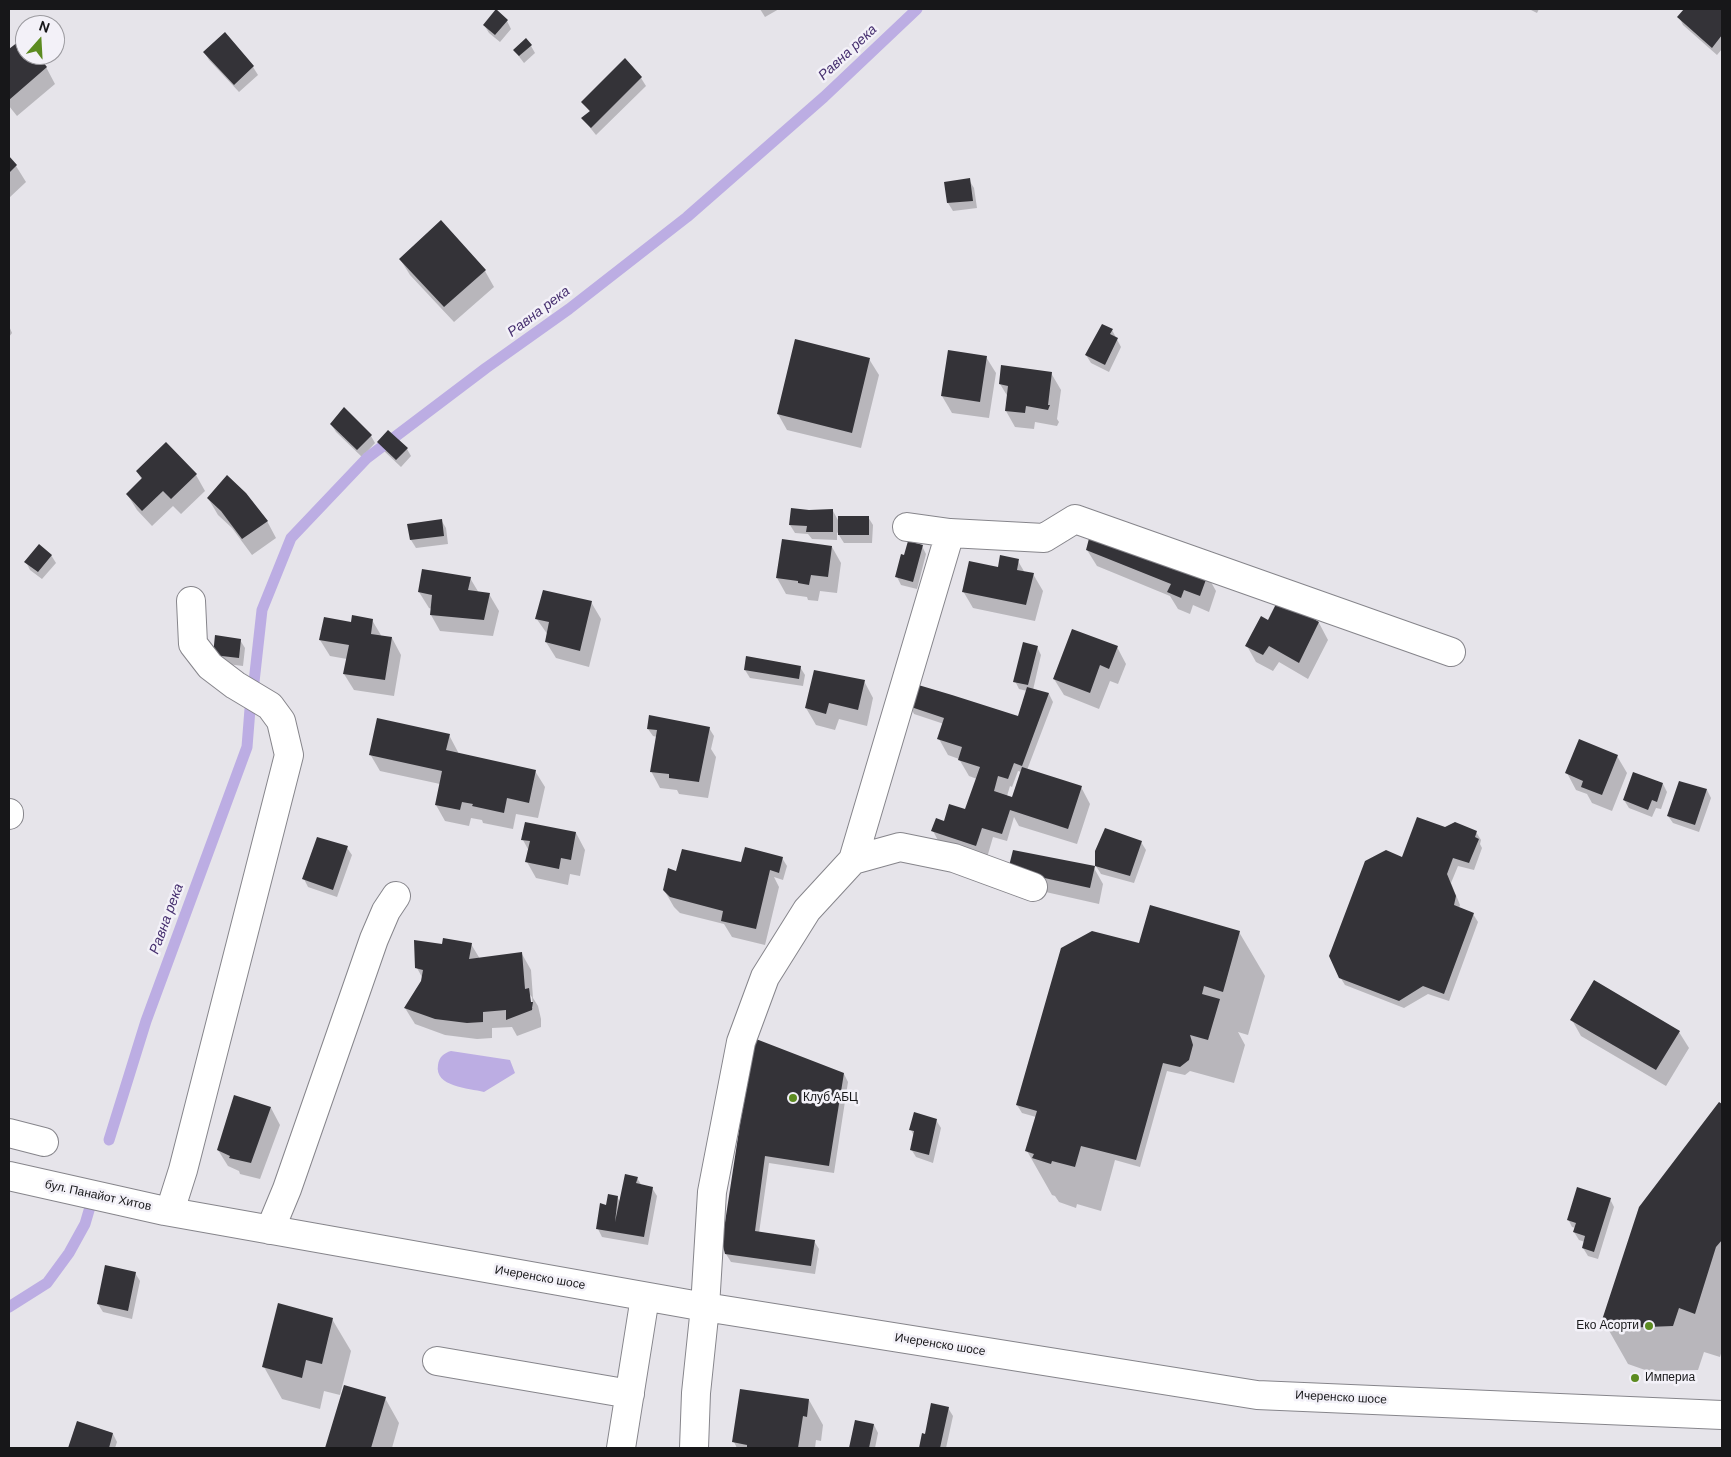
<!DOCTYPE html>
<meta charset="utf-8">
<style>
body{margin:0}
#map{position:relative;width:1731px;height:1457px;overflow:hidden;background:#e6e4ea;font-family:"DM Sans",sans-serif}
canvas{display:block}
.frame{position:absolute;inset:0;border:10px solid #171719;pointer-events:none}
.north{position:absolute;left:15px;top:15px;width:50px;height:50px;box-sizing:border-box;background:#f3f1f8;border:1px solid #9b9a9f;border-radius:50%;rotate:19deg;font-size:14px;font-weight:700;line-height:20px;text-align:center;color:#171719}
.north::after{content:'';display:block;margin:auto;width:18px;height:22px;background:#5c8b20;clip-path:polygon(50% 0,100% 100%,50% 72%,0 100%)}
</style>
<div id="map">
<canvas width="1731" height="1457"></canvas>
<div class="frame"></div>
<div class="north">N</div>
</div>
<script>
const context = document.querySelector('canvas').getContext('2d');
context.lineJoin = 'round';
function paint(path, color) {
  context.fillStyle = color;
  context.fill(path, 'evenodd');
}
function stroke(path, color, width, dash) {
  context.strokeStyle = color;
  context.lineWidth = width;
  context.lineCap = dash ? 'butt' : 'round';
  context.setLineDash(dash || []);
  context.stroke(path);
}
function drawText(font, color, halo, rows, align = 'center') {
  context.font = font + ' "DM Sans",sans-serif';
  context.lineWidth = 5;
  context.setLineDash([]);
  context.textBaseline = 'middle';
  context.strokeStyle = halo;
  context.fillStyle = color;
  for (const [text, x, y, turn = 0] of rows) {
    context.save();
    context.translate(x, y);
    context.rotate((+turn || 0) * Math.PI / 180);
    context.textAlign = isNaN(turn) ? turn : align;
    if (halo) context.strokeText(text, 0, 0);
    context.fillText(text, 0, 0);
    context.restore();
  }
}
paint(new Path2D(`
 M 451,1051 L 510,1060 L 515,1073 L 484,1092 C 469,1088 434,1087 438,1065 C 439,1057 444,1053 451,1051 Z`), '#bcade3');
paint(new Path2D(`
 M 760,9 L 779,9 L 765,17 Z
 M 1529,9 L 1539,9 L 1537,13 Z
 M 1686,9 L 1722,9 L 1722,49 L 1717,55 L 1683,25 L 1679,17 Z
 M 507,21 L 511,29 L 500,42 L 489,33 L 484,25 Z
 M 224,34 L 253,67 L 258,75 L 239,92 L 209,60 L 204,52 Z
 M 23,39 L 25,42 L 25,55 L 36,55 L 46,67 L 55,84 L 17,116 L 9,106 L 9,51 Z
 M 531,46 L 535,53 L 524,63 L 514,50 Z
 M 641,78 L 646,86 L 596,135 L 583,119 L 590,112 L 583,102 Z
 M 9,158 L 16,166 L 26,182 L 9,198 Z
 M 969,180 L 974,188 L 977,208 L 953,211 L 948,203 Z
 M 400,259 L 485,271 L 494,287 L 454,322 L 410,275 Z
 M 9,326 L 12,333 L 9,337 Z
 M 1112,330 L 1121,347 L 1109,372 L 1091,363 L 1086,355 Z
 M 986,357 L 996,373 L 989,418 L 952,413 L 942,396 Z
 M 869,359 L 879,375 L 861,448 L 787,430 L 778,414 Z
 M 1051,373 L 1061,390 L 1057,419 L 1059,422 L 1057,426 L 1035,422 L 1034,429 L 1015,427 L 1006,411 L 1008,397 L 1000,384 Z
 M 331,424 L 371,436 L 375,443 L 362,457 L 336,432 Z
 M 379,442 L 407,449 L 411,456 L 401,467 L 383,450 Z
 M 137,471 L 196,475 L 205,491 L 181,514 L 173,506 L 152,526 L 137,510 L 127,494 L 142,480 Z
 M 208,498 L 267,521 L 276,538 L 252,555 L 232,528 L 218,515 Z
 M 809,511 L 833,511 L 839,522 L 868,517 L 873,525 L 872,543 L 844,543 L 837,532 L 837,540 L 812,539 L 808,534 L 795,533 L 790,525 Z
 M 441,520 L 446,528 L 448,544 L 416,548 L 411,540 L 408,525 Z
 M 922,546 L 926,554 L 917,589 L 901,585 L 897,577 Z
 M 832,547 L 841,563 L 837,593 L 820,591 L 818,601 L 808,600 L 807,597 L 786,594 L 777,578 Z
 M 1087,550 L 1207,575 L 1216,591 L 1209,612 L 1193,605 L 1190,614 L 1178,609 L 1170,596 L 1097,566 Z
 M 51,555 L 56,563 L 42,579 L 30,570 L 26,562 Z
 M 1018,561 L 1025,573 L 1033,574 L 1043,591 L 1035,621 L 973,608 L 963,591 L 998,568 Z
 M 470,578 L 479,593 L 489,594 L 499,611 L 493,636 L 440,631 L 431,615 L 432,609 L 429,608 L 419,592 Z
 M 1279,600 L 1319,623 L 1328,640 L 1308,679 L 1279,662 L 1273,671 L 1256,662 L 1247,646 L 1268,622 Z
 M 591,602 L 601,619 L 589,667 L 556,658 L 546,642 L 548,635 L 536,618 Z
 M 372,620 L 382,637 L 392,638 L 401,655 L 394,696 L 354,690 L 344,674 L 347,659 L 330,656 L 320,640 L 352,624 Z
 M 240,640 L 245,648 L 243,666 L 219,663 L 214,655 Z
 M 1037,647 L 1041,655 L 1033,690 L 1049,694 L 1053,702 L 1027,770 L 1081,787 L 1090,804 L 1077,844 L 1019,826 L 1014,817 L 1007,841 L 993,837 L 986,861 L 942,848 L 933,831 L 966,811 L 977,779 L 969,776 L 959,759 L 948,755 L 939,739 L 944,724 L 914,714 L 910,706 L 1018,718 L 1027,691 L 1019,689 L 1015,681 ZM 1018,771 L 1022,772 L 1013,800 L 1007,796 L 1010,786 L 1012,787 Z
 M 1117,647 L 1126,664 L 1118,684 L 1110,681 L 1099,709 L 1064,695 L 1054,679 Z
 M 800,667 L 805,675 L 803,686 L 750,678 L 745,670 Z
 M 864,681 L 873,698 L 867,726 L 839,719 L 835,730 L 816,725 L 806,708 Z
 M 709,728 L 714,736 L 711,749 L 716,757 L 708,798 L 679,794 L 677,790 L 660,788 L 651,771 L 657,737 L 653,736 L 648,729 Z
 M 449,735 L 458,752 L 458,754 L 535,771 L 545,787 L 538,818 L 516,814 L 513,829 L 483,823 L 482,820 L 471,818 L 469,826 L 445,821 L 436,805 L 440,784 L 380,771 L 370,754 Z
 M 1617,756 L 1627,773 L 1612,811 L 1592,803 L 1587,794 L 1576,790 L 1567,773 Z
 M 1663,784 L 1667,792 L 1661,809 L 1656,808 L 1652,817 L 1629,808 L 1624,800 Z
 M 1707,790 L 1711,798 L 1699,832 L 1673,823 L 1668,816 Z
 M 1445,828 L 1476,832 L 1481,840 L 1480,844 L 1482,848 L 1474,870 L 1458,866 L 1451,883 L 1460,905 L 1459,908 L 1473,914 L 1478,922 L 1449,1001 L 1428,994 L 1404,1008 L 1345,985 L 1340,977 L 1403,858 Z
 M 576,833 L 585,850 L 580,876 L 570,874 L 568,885 L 536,878 L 527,862 L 529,851 L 523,840 Z
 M 1141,842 L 1146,850 L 1134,883 L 1101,874 L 1096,866 Z
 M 347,848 L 352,855 L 337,897 L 308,887 L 304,879 Z
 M 1014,852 L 1094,868 L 1103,884 L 1099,904 L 1019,886 Z
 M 782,858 L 787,866 L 783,880 L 774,877 L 779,887 L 765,945 L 732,937 L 724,924 L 680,913 L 674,907 L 664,890 L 677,872 L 744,864 Z
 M 1239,932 L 1265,976 L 1248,1035 L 1238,1032 L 1245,1045 L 1234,1083 L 1190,1071 L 1185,1075 L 1167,1071 L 1140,1167 L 1115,1160 L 1101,1211 L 1077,1204 L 1076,1208 L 1059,1202 L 1055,1196 L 1052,1195 L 1027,1151 L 1036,1117 L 1022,1113 L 1017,1105 L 1138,944 Z
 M 471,944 L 480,959 L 522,954 L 531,970 L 533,998 L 538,1006 L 541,1019 L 541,1027 L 517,1036 L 512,1027 L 492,1028 L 492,1038 L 477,1039 L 445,1035 L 415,1024 L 405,1008 L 423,979 L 417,968 L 443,945 ZM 529,994 L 532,997 L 533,1008 L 531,1008 Z
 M 1572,1020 L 1679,1032 L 1689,1048 L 1666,1086 L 1581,1036 Z
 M 844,1074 L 848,1082 L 834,1173 L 769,1163 L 759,1233 L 814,1241 L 819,1249 L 815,1274 L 731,1262 L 726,1254 L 741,1125 Z
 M 1719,1104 L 1722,1106 L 1722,1350 L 1720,1357 L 1704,1352 L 1698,1370 L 1648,1371 L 1628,1364 L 1603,1320 Z
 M 271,1108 L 280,1125 L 260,1179 L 240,1174 L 239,1171 L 228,1166 L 218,1150 Z
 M 936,1120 L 941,1128 L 933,1163 L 916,1157 L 911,1149 L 914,1136 L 911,1130 Z
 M 637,1178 L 642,1186 L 652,1188 L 657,1196 L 648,1245 L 602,1237 L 598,1229 L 607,1206 L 617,1197 L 620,1202 Z
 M 1610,1199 L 1614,1207 L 1598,1259 L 1588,1256 L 1583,1248 L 1585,1242 L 1579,1240 L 1574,1232 L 1576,1228 L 1572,1227 L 1568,1219 Z
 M 135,1273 L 140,1281 L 132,1319 L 103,1312 L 98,1304 Z
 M 332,1319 L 351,1351 L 340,1395 L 324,1391 L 320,1409 L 282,1399 L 264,1367 Z
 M 345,1386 L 385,1398 L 399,1423 L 392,1448 L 327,1448 Z
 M 809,1400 L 823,1425 L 821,1441 L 816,1440 L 815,1448 L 737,1448 L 734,1442 Z
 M 948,1408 L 953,1416 L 946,1448 L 920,1448 L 923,1435 L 926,1436 Z
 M 856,1421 L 874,1425 L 878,1433 L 875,1448 L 851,1448 Z
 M 77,1422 L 113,1434 L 117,1442 L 115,1448 L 69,1448 Z`), '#0003');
stroke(new Path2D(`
 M 254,682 L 262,610 L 291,538 L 367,458 L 486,368 L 569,309 L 687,217 L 824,97 L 917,9
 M 109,1140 L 146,1021 L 247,747 L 250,709
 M 9,1307 L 47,1283 L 69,1253 L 85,1224 L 90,1207`), '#bcade3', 11);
paint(new Path2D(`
 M 496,9 L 508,20 L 495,35 L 483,25 Z
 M 1684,9 L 1722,9 L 1722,35 L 1712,48 L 1677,17 Z
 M 225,32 L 254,66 L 234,85 L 203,52 Z
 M 23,38 L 25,40 L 25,55 L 37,55 L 47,67 L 9,100 L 9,49 Z
 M 526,38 L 532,45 L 519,56 L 513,50 Z
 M 625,58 L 642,77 L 591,128 L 581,118 L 590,111 L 581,102 Z
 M 9,156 L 17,165 L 9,173 Z
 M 970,178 L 973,201 L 947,203 L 944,182 Z
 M 441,220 L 486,270 L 444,307 L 399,259 Z
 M 1102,324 L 1113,329 L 1110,334 L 1118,338 L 1105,365 L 1085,355 Z
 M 795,339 L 870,358 L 852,433 L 777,414 Z
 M 948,350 L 987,356 L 980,402 L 941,396 Z
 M 1001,365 L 1052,372 L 1048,405 L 1050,405 L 1048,410 L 1026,406 L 1025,413 L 1005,411 L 1008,386 L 999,384 Z
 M 344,407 L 372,435 L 357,450 L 330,424 Z
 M 388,430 L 408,448 L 396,460 L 377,442 Z
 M 166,442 L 197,474 L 171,499 L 163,491 L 142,511 L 126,494 L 142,478 L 136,471 Z
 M 227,475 L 246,493 L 268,521 L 242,539 L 221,511 L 207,498 Z
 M 791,508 L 809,510 L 833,509 L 833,532 L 806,532 L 807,526 L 789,525 Z
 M 838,516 L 869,516 L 869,535 L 838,535 Z
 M 442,519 L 444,536 L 410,540 L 407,524 Z
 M 1092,527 L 1208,574 L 1200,596 L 1184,590 L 1181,598 L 1167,592 L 1171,584 L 1086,550 Z
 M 782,539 L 832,546 L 828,577 L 811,575 L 809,585 L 798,583 L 798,581 L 776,578 Z
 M 908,541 L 923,545 L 913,582 L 895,577 L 901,554 L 904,555 Z
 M 39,544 L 52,555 L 38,572 L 24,562 Z
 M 1000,555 L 1019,559 L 1017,570 L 1034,573 L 1026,605 L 962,592 L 969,561 L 998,567 Z
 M 422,569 L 471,577 L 468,590 L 490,593 L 484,620 L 430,615 L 432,595 L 418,592 Z
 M 543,590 L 592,601 L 580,651 L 545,642 L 549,622 L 535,619 Z
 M 1279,598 L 1319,622 L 1299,663 L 1269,646 L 1263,655 L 1245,646 L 1261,616 L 1268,620 Z
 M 352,615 L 373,619 L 371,634 L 392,637 L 385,680 L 343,674 L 349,645 L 319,640 L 324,617 L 351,622 Z
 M 1072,629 L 1118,646 L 1109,669 L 1100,665 L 1090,693 L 1053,679 Z
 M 215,635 L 241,639 L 239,658 L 213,655 Z
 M 1023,642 L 1038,646 L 1028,685 L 1013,682 Z
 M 746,656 L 801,666 L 799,679 L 744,670 Z
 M 814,670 L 865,680 L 858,710 L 829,703 L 826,714 L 805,708 Z
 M 915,684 L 952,695 L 1018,716 L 1027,687 L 1049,693 L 1022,766 L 1014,763 L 1008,779 L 998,776 L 994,791 L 1012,797 L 1022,767 L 1082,786 L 1068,829 L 1010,810 L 1002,834 L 982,828 L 976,846 L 931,831 L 936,818 L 944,821 L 949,804 L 965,809 L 980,767 L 958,760 L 962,747 L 937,739 L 944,718 L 908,706 Z
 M 649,715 L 710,727 L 699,782 L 669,778 L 669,774 L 650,772 L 657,730 L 647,729 Z
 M 377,718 L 450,734 L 446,750 L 536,770 L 529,803 L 507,798 L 504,813 L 472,806 L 473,804 L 462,802 L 460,810 L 435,805 L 442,771 L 369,755 Z
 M 1579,739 L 1618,755 L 1602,795 L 1581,787 L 1583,781 L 1565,773 Z
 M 1633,772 L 1663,783 L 1657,802 L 1652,800 L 1648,810 L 1623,800 Z
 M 1679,781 L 1707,789 L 1695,825 L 1667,816 Z
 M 1417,817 L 1445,827 L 1455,822 L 1477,831 L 1475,837 L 1479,839 L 1469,863 L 1453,858 L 1447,874 L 1456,896 L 1454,905 L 1474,913 L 1444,994 L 1423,986 L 1399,1001 L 1339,978 L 1329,956 L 1365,861 L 1386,850 L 1402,857 Z
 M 525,822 L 576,832 L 571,860 L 561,858 L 559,869 L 525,862 L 530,841 L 521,840 Z
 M 1105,828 L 1142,841 L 1130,876 L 1095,866 L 1095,851 Z
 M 317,837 L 348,846 L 333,890 L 302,879 Z
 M 745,847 L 783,857 L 779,873 L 770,870 L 756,929 L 721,921 L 723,911 L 670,897 L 663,890 L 668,868 L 676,871 L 682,849 L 741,862 Z
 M 1013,850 L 1095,866 L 1090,888 L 1008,870 Z
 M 1150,905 L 1240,931 L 1223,992 L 1204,986 L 1202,994 L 1220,999 L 1208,1040 L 1190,1035 L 1193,1045 L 1189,1060 L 1180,1067 L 1163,1063 L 1136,1160 L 1081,1146 L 1075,1167 L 1052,1161 L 1051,1164 L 1032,1158 L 1034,1154 L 1025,1151 L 1037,1111 L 1016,1105 L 1061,948 L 1092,931 L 1139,943 Z
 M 443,938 L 472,943 L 469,959 L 522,952 L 525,989 L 529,988 L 531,1002 L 533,1002 L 532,1010 L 506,1020 L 506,1010 L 483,1012 L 483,1022 L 467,1023 L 435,1019 L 404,1008 L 421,981 L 423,970 L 415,968 L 414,940 L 442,944 Z
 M 1594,980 L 1680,1031 L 1656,1070 L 1570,1020 Z
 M 756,1039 L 844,1073 L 829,1166 L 765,1156 L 755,1231 L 815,1240 L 811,1266 L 725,1254 L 722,1242 L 740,1124 Z
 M 234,1095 L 271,1107 L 251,1163 L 229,1158 L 230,1156 L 217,1150 Z
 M 1719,1102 L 1722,1104 L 1722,1240 L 1716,1247 L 1695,1314 L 1679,1308 L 1673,1326 L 1622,1328 L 1602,1320 L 1639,1207 Z
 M 914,1112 L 937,1119 L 929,1155 L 910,1150 L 914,1131 L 909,1130 Z
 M 625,1174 L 638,1177 L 636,1183 L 653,1187 L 644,1237 L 596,1229 L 600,1203 L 606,1205 L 608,1194 L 618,1196 L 615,1222 Z
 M 1577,1187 L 1611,1198 L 1594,1252 L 1582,1248 L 1585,1236 L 1573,1232 L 1576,1223 L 1567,1220 Z
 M 105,1265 L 136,1272 L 128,1311 L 97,1304 Z
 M 278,1303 L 333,1318 L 322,1364 L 306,1360 L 302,1378 L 262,1367 Z
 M 344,1385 L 386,1397 L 371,1448 L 325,1448 Z
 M 740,1389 L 809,1399 L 807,1417 L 803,1416 L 798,1448 L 747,1448 L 747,1445 L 732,1442 Z
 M 931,1403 L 949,1407 L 940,1448 L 919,1448 L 922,1433 L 925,1434 Z
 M 855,1420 L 874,1424 L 869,1448 L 849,1448 Z
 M 77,1421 L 113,1433 L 109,1448 L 68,1448 Z`), '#343338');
const minor = new Path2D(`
 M 907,527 L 950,533 L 1044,538 L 1075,519 L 1451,652
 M 9,813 L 9,815
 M 853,860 L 950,533
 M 9,1133 L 44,1142
 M 9,1176 L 165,1211 L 705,1307 L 1257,1395 L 1722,1415
 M 170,1211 L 183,1170 L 289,755 L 281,721 L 270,706 L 235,685 L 210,666 L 193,644 L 191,601
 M 270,1230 L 287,1189 L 374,939 L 386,911 L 396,896
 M 437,1361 L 630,1394
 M 621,1448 L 645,1297
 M 694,1448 L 696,1393 L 705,1307 L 712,1192 L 741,1042 L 765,977 L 807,910 L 853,860 L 900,847 L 954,858 L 1033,887`);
stroke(minor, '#86858b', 30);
stroke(minor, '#fff', 28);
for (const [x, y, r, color] of [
 [793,1098,5,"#5c8b20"],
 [1649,1326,5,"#5c8b20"],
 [1635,1378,5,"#5c8b20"]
]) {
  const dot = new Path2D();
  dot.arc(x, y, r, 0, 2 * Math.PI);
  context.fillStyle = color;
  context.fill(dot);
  stroke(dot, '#f3f1f8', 2);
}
drawText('12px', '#171719', '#f3f1f8', [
 ["Клуб АБЦ",803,1098],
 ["Еко Асорти",1639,1326,"right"],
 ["Империа",1645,1378]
], 'left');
drawText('12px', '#171719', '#f3f1f8', [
 ["бул. Панайот Хитов",98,1196,12],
 ["Ичеренско шосе",540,1278,10],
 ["Ичеренско шосе",940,1345,9],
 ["Ичеренско шосе",1341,1398,3]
]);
drawText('italic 14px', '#462f6f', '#f3f1f8', [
 ["Равна река",848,53,-43],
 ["Равна река",539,312,-37],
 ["Равна река",167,919,-70]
]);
</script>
